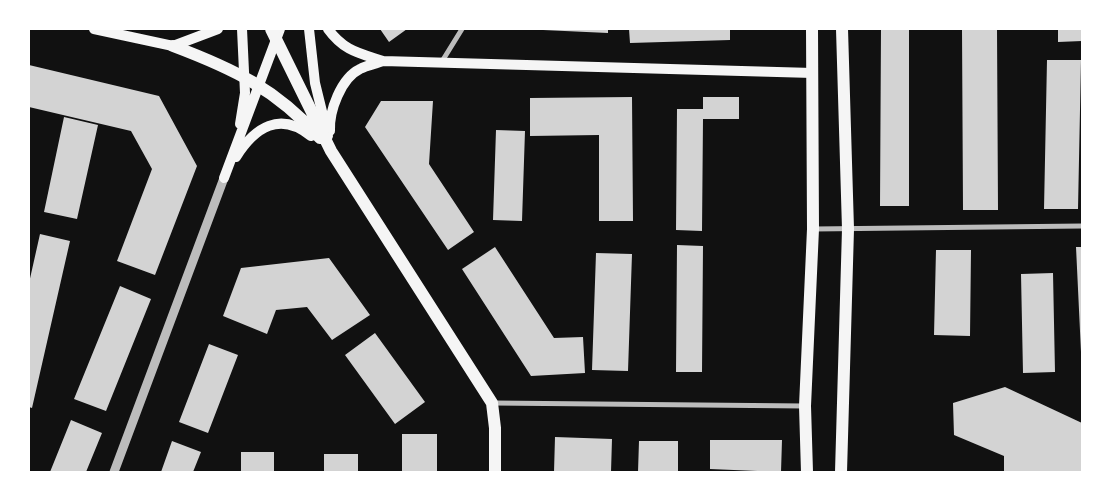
<!DOCTYPE html>
<style>
body{margin:0}
#map{position:relative;width:1111px;height:501px;overflow:hidden;background:#111;font-family:Signika,sans-serif}
canvas{display:block}
.frame{position:absolute;inset:0;border:30px solid #fff;pointer-events:none}
</style>
<div id="map">
<canvas width="1111" height="501"></canvas>
<div class="frame"></div>
</div>
<script>
const context = document.querySelector('canvas').getContext('2d');
context.lineJoin = 'round';
function paint(path, color) {
  context.fillStyle = color;
  context.fill(path, 'evenodd');
}
function stroke(path, color, width, dash) {
  context.strokeStyle = color;
  context.lineWidth = width;
  context.lineCap = dash ? 'butt' : 'round';
  context.setLineDash(dash || []);
  context.stroke(path);
}
paint(new Path2D(`
 M 380,29 L 407,29 L 389,42 Z
 M 543,29 L 608,29 L 608,33 L 543,30 Z
 M 629,29 L 730,29 L 730,40 L 630,43 Z
 M 881,29 L 909,29 L 909,206 L 880,206 Z
 M 962,29 L 997,29 L 998,210 L 963,210 Z
 M 1058,29 L 1082,29 L 1082,41 L 1058,42 Z
 M 1047,60 L 1081,60 L 1078,209 L 1044,209 Z
 M 29,65 L 159,96 L 197,166 L 155,275 L 117,261 L 152,169 L 131,131 L 29,107 Z
 M 632,97 L 633,221 L 599,221 L 599,135 L 530,136 L 530,98 Z
 M 703,97 L 739,97 L 739,119 L 703,119 L 702,231 L 676,230 L 677,109 L 703,109 Z
 M 381,101 L 433,101 L 429,164 L 474,232 L 448,250 L 365,127 Z
 M 64,117 L 98,125 L 77,219 L 44,212 Z
 M 496,130 L 525,131 L 522,221 L 493,220 Z
 M 40,234 L 70,241 L 32,408 L 29,407 L 29,283 Z
 M 677,245 L 703,246 L 702,372 L 676,372 Z
 M 495,247 L 554,338 L 583,337 L 585,373 L 531,376 L 462,269 Z
 M 1076,247 L 1082,247 L 1082,352 L 1081,352 Z
 M 936,250 L 971,250 L 970,336 L 934,335 Z
 M 596,253 L 632,254 L 628,371 L 592,370 Z
 M 329,258 L 370,315 L 332,340 L 307,307 L 276,310 L 267,334 L 223,316 L 241,268 Z
 M 1053,273 L 1055,372 L 1023,373 L 1021,274 Z
 M 120,286 L 151,299 L 106,411 L 74,399 Z
 M 375,333 L 425,402 L 395,424 L 345,355 Z
 M 209,344 L 238,355 L 208,433 L 179,422 Z
 M 1005,387 L 1082,423 L 1082,472 L 1004,472 L 1004,456 L 954,435 L 953,403 Z
 M 71,420 L 102,433 L 86,472 L 50,472 Z
 M 402,434 L 437,434 L 437,472 L 402,472 Z
 M 555,437 L 612,439 L 611,472 L 554,472 Z
 M 710,440 L 782,440 L 781,472 L 710,469 Z
 M 172,441 L 201,452 L 193,472 L 161,472 Z
 M 639,441 L 678,441 L 678,472 L 638,472 Z
 M 241,452 L 274,452 L 274,472 L 241,472 Z
 M 324,454 L 358,454 L 358,472 L 324,472 Z`), '#d3d3d3');
stroke(new Path2D(`
 M 441,63 L 462,29
 M 814,229 L 1082,226
 M 493,403 L 804,406`), '#bcbcbc', 5);
stroke(new Path2D(`
 M 114,472 L 224,178`), '#bcbcbc', 9);
stroke(new Path2D(`
 M 94,29 L 173,46
 M 309,29 L 315,83 L 328,136
 M 328,29 C 344,51 359,53 383,61 L 813,73
 M 173,46 L 218,29
 M 240,124 L 245,93 L 242,29
 M 330,131 C 329,111 341,78 360,69 C 367,65 376,64 383,61
 M 236,157 C 255,127 280,111 311,136
 M 224,178 L 280,29`), '#f5f5f5', 10);
stroke(new Path2D(`
 M 271,29 L 331,151 L 492,403 L 495,428 L 495,472
 M 173,46 C 234,69 276,89 320,138
 M 807,472 L 805,406 L 813,229 L 812,29
 M 841,472 L 848,229 L 842,29`), '#f5f5f5', 12);
</script>
